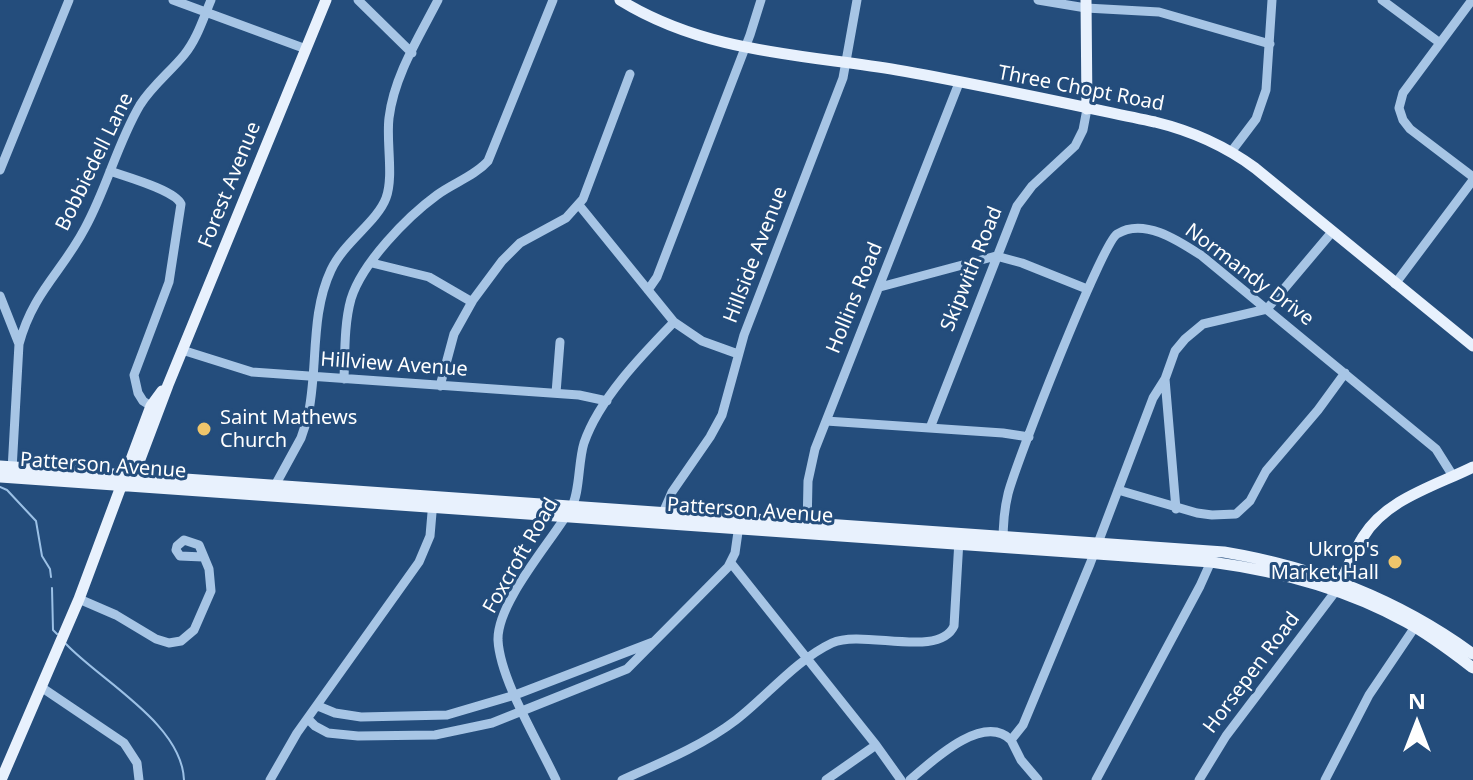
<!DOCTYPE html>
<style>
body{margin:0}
#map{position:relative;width:1473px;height:780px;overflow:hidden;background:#244d7c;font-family:"Noto Sans",sans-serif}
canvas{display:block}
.north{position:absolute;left:1377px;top:684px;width:80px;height:80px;-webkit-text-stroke:6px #244d7c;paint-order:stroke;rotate:0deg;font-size:22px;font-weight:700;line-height:32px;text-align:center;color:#fff}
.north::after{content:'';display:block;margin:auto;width:28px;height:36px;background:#fff;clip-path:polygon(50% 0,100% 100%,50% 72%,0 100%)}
</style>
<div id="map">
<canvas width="1473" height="780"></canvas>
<div class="north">N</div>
</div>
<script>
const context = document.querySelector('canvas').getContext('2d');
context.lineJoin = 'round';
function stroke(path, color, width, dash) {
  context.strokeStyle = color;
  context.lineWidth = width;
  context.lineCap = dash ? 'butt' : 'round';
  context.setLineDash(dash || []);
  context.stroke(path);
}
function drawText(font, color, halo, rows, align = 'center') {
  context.font = font + ' "Noto Sans",sans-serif';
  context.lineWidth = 6;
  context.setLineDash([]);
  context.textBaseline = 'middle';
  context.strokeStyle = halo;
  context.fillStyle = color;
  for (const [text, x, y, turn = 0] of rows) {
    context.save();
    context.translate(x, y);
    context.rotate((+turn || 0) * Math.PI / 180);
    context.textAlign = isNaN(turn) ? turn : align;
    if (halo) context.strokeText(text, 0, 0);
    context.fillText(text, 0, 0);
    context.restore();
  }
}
stroke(new Path2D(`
 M 0,487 L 7,490 L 36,521 L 42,556 L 50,569 L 51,577
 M 52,588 L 53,630 L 57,634
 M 66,644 C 101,681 182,724 184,780`), '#9cc1e6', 2);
stroke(new Path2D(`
 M 173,0 L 306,49
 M 358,0 L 412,53
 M 1038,0 L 1086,8 L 1159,12 L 1270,44
 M 1382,0 L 1440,43
 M 1472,0 L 1403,93 L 1399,108 L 1403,120 L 1410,129 L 1473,177
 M 1231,152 L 1256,119 L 1266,90 L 1272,0
 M 0,170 L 69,0
 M 110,171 C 127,177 175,190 181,204 L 169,282 L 134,375 L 138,393 L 143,401 L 157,410
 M 579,205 L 674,322 L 702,341 L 738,354
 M 372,263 L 429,277 L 472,302
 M 1395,284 L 1473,180
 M 880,287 L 996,256 L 1022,263 L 1087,289
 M 648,290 L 657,277 L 750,35 L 761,0
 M 0,296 L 19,344 L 12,470
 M 19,344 C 33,292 62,272 85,228 C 107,188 117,144 140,105 C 152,86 170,72 184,55 C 197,39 203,19 211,0
 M 182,350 L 252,372 L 579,395 L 607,401
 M 344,379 C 345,353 344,324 351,299 C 362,263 407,217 437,195 C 453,183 475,176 488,161 L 553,0
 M 440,386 L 454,334 L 473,300 L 502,261 L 520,243 L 566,218 L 583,199 L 630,74
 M 556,393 L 560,342
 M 826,421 L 1003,433 L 1029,437
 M 930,428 L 1017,206 L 1032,186 L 1075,146 L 1083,130 L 1087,109
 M 1118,490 L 1197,513 L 1212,515 L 1236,514 L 1250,501 L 1266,471 L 1318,410 L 1345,373
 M 272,491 L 301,438 L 307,420 C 319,371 309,317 331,270 C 344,242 377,222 386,198 C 394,176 386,142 389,118 C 394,76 419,37 438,0
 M 1176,509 L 1165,379 L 1175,351 L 1185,339 L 1203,324 L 1267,309 L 1332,232
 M 662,515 L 672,492 L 710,437 L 722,415 L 744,335 L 843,78 L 857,0
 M 807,529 L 808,481 L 815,449 L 959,83
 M 1003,543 C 1003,527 1004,510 1008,494 C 1015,465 1102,243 1117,234 C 1144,217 1179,241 1202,256 L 1436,449 L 1453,476
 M 731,563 L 876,745 L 901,780
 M 79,599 L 116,615 L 156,639 L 169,643 L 181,641 L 194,630 L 211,591 L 209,569 L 199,545 L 184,540 L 177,546 L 176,550 L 180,556 L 203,557
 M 41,687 L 124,743 L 137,763 L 139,780
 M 318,706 L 335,713 L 361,717 L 447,715 L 515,695 L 653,642
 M 308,719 L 315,726 L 328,733 L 358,736 L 435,735 L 492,723 L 627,669 L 728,567 L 735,553 L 739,525
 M 1011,740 L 1023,725 L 1090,564 L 1153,398 L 1165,379
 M 1011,740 L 1021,760 L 1038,780
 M 270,780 L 297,733 L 419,562 L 430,536 L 433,501
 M 556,780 C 539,743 500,680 498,640 C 497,602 552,541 571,508 C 580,494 578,462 584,443 C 599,399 642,355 674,322
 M 622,780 C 660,763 702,746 736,720 C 767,696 796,660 832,643 C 863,629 939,659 954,626 L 959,540
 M 826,780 L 876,745
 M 910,780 C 931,762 983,712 1011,740
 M 1096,780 L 1200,586 L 1213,557
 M 1199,780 L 1226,736 L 1335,592
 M 1325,780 L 1369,695 L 1419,621`), '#a7c5e5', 9);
stroke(new Path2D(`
 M 620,0 C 706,53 800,54 897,70 C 983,85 1069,104 1155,122 C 1192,131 1224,145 1255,168 L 1473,346
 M 1086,0 L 1087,109
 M 0,466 L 1224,552 C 1314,567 1399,600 1473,654
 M 0,477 L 1211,562 C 1278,571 1347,589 1406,622 C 1430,635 1452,652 1473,668
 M 129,480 L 134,475 L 168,385 L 326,0
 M 1337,588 C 1347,571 1353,553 1363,537 C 1386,499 1435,486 1473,467
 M 1,780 L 79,599 L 151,406 L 162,391`), '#e8f1fd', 11);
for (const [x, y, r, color] of [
 [204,429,8,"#efc56b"],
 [1395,562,8,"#efc56b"]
]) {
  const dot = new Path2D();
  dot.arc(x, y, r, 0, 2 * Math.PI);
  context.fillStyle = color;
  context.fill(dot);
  stroke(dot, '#244d7c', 3);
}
drawText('20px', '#fff', '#244d7c', [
 ["Three Chopt Road",1081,89,11],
 ["Bobbiedell Lane",95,162,-64],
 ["Forest Avenue",230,185,-68],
 ["Hillside Avenue",756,255,-69],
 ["Skipwith Road",972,269,-68],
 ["Normandy Drive",1249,275,37],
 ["Hollins Road",855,298,-68],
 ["Hillview Avenue",394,365,4],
 ["Patterson Avenue",103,466,4],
 ["Patterson Avenue",750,511,4],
 ["Foxcroft Road",521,556,-60],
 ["Horsepen Road",1252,673,-53]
]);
drawText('20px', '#fff', '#244d7c', [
 ["Saint Mathews",220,418],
 ["Church",220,441],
 ["Ukrop's",1379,550,"right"],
 ["Market Hall",1379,573,"right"]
], 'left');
</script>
